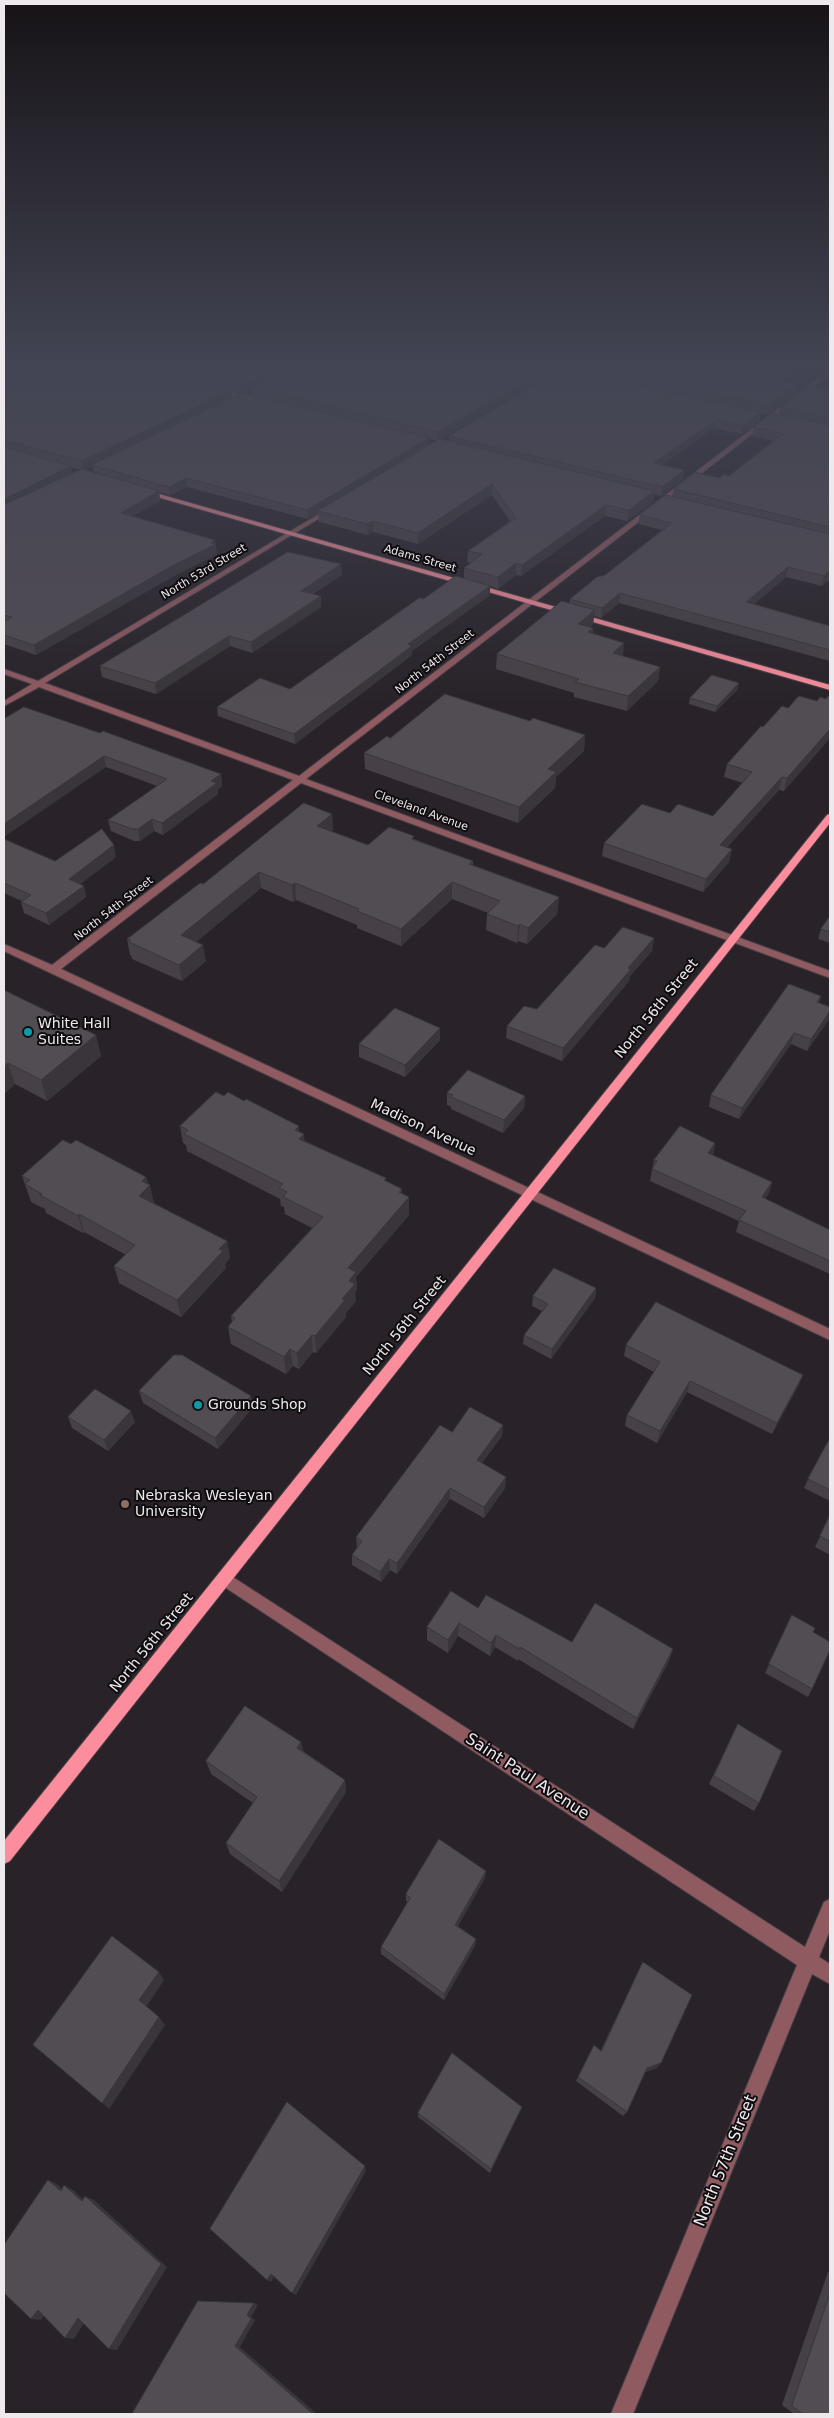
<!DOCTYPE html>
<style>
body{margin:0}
#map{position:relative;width:834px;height:2418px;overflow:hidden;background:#292329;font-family:"DejaVu Sans",sans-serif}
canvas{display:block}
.frame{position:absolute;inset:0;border:5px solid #ede9ed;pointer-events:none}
</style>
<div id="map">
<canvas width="834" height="2418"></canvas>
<div class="frame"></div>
</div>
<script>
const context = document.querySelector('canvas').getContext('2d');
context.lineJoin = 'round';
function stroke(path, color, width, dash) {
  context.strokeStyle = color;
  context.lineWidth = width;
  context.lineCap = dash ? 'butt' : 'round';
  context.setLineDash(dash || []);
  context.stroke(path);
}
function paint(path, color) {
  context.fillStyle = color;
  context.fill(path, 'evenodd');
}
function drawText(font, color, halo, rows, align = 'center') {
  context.font = font + ' "DejaVu Sans",sans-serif';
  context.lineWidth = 4;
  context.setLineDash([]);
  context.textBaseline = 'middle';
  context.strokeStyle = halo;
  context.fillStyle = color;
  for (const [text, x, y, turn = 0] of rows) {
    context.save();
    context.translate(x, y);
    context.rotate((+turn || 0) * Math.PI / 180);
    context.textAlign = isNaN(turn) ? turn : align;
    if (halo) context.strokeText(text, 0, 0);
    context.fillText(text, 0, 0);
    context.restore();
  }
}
const minor = new Path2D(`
 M 566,368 L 572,368 L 554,379 L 549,378 Z
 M 830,369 L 830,374 L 306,779 L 830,971 L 830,978 L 301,783 L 61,969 L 830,1329 L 830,1340 L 4,951 L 4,944 L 52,965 L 293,780 L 39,687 L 4,706 L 4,701 L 32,684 L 4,674 L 4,669 L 38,681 L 331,507 L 335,507 L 335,509 L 45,683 L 299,776 Z
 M 215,388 L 256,399 L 257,400 L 254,402 L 213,391 Z
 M 225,1572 L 805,1947 L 824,1902 L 830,1899 L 830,1930 L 819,1957 L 830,1964 L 830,1984 L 812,1974 L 633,2414 L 611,2414 L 797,1965 L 220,1584 L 217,1579 L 220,1574 Z`);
const major = new Path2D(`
 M 145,490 L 830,685 L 830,690 L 143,493 L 142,492 Z
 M 830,814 L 830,823 L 10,1861 L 4,1864 L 4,1841 L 827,815 Z`);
stroke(minor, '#443f44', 2);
stroke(major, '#443f44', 2);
paint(minor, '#905a61');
paint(major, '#fb8d9c');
paint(new Path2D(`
 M 4,368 L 563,368 L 559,370 L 550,369 L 550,375 L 441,439 L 449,441 L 449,436 L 570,371 L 570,368 L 801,368 L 782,381 L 796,393 L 768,414 L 761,413 L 760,420 L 741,434 L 714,428 L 662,465 L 684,470 L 683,479 L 661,496 L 654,494 L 653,502 L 627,521 L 605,516 L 521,576 L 516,575 L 498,589 L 490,586 L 490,595 L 412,651 L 412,655 L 295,744 L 218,716 L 217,707 L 290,689 L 423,599 L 464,578 L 464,568 L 471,563 L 467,562 L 468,551 L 510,521 L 492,495 L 418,544 L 373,532 L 368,535 L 319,522 L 318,513 L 308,519 L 187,487 L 170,495 L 159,492 L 160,501 L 133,516 L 215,540 L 217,554 L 172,577 L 36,655 L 4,644 ZM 253,388 L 253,396 L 232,398 L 231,390 L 242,393 ZM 429,439 L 437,441 L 429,445 ZM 92,466 L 94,473 L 84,470 ZM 71,467 L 81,470 L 72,474 Z
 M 830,391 L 830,582 L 827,581 L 822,586 L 786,577 L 754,604 L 830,626 L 830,661 L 619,603 L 601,618 L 594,616 L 593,624 L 590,627 L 593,628 L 593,634 L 623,656 L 660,667 L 658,681 L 627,711 L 574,697 L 574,693 L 496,669 L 497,654 L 570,603 L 570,599 L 605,575 L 662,530 L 638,524 L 640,515 L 672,496 L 674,489 L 729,476 L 773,441 L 752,436 L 754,427 L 779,414 L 780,407 Z
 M 342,575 L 313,594 L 321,607 L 252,653 L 230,646 L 156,694 L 102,677 L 100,666 Z
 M 738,689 L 715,712 L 689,704 L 690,698 Z
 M 830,697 L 830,738 L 784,791 L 779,790 L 727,847 L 732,849 L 729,862 L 703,892 L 602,856 L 604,843 L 670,813 L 713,816 L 743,783 L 724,777 L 727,764 L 763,727 L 788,708 Z
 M 4,719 L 221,774 L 222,786 L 218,789 L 218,794 L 163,835 L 154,831 L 140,841 L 134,841 L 111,831 L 108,820 L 157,786 L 106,767 Z
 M 530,721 L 585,735 L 584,751 L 556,777 L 555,788 L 518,823 L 365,769 L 364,753 L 390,738 Z
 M 332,814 L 333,830 L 331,831 L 368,845 L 414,839 L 473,861 L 473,865 L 559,897 L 557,914 L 527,944 L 518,941 L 517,943 L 486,930 L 487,914 L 488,913 L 452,899 L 401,946 L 357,928 L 357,925 L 296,900 L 293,902 L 261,888 L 196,942 L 206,961 L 182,981 L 132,959 L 131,956 L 130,955 L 127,939 L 203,884 Z
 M 4,839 L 55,861 L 116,857 L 80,884 L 84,886 L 86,897 L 49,925 L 24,913 L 21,902 L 22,901 L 4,893 Z
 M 830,916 L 830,943 L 818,939 L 821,929 Z
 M 654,938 L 652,951 L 630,976 L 629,981 L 562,1061 L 506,1038 L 507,1026 L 537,1009 L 604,948 Z
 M 4,990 L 96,1035 L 101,1056 L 47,1101 L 15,1084 L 4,1094 Z
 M 821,996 L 819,1003 L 829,1019 L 807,1051 L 791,1044 L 739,1119 L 709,1107 L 711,1095 Z
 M 440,1028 L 440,1040 L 405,1077 L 359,1057 L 359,1044 Z
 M 447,1093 L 525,1096 L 524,1108 L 503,1133 L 451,1109 L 451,1107 L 447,1105 Z
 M 224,1096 L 299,1126 L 299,1132 L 305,1141 L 386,1178 L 386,1181 L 402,1189 L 402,1194 L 409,1197 L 409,1215 L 356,1277 L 357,1289 L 355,1292 L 356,1301 L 346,1313 L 346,1317 L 316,1353 L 313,1352 L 299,1369 L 293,1366 L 286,1374 L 231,1344 L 228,1327 L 232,1322 L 231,1316 L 312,1228 L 285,1214 L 284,1207 L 281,1206 L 280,1199 L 187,1151 L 186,1145 L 183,1143 L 180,1126 Z
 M 715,1143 L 713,1155 L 772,1182 L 769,1193 L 765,1199 L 830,1230 L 830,1274 L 736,1232 L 739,1221 L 650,1181 L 654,1160 Z
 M 71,1144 L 146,1177 L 154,1203 L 227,1241 L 230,1258 L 225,1264 L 226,1268 L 181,1317 L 119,1283 L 114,1266 L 126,1255 L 84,1232 L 83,1233 L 46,1213 L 45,1209 L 31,1202 L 22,1176 Z
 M 596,1288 L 595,1298 L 551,1359 L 523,1344 L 524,1335 L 542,1311 L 532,1306 L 533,1296 Z
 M 626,1345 L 803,1375 L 798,1386 L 772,1434 L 687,1392 L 657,1443 L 625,1426 L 627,1415 L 654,1372 L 624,1356 Z
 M 139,1391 L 251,1396 L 253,1407 L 218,1449 L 143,1403 Z
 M 68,1417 L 135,1422 L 108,1451 L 72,1428 Z
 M 503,1425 L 502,1436 L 482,1463 L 506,1477 L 505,1488 L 484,1518 L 450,1499 L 397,1574 L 390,1570 L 381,1582 L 352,1565 L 352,1555 L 357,1547 L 356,1537 L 452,1432 Z
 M 830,1438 L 830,1501 L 804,1488 L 808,1479 Z
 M 830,1515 L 830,1555 L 815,1547 Z
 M 478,1608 L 572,1642 L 673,1649 L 669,1661 L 633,1729 L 518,1659 L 518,1661 L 495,1647 L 490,1656 L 458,1636 L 448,1653 L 427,1640 L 427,1627 Z
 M 792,1615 L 813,1632 L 812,1689 L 808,1697 L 765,1673 Z
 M 738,1724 L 759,1803 L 754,1811 L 709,1784 Z
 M 301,1742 L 303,1751 L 345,1780 L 346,1792 L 282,1892 L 230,1854 L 226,1843 L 253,1803 L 211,1774 L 206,1761 Z
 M 486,1871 L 485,1878 L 458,1926 L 476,1939 L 475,1946 L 444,2000 L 381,1954 L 381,1947 L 408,1902 L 406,1901 L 406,1894 Z
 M 643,1962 L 657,2068 L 645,2072 L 627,2112 L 623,2116 L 576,2081 L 591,2051 L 601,2050 Z
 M 520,2111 L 490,2173 L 418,2117 L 418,2113 Z
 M 828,2272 L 830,2272 L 830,2414 L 794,2414 L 782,2405 Z`), '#474147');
paint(new Path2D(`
 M 4,368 L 29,368 L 4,377 Z
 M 277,368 L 296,368 L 242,393 L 241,385 Z
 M 549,368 L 551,368 L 550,375 L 438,441 L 438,432 Z
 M 791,368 L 801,368 L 773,388 L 775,380 Z
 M 797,384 L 796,393 L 768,414 L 769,405 Z
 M 231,390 L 232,399 L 92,465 L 92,466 L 83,471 L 82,461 Z
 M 761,412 L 760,420 L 741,434 L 743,426 Z
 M 716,420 L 714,428 L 653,471 L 654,463 Z
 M 429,438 L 429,447 L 318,511 L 318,513 L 308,519 L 307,510 Z
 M 71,466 L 73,476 L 4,509 L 4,499 Z
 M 684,470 L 683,479 L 661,496 L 662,487 Z
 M 186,478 L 187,487 L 170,495 L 169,487 Z
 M 492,484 L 492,495 L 418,544 L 418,533 Z
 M 159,491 L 160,501 L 122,522 L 121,513 Z
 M 654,491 L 653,502 L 627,521 L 629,510 Z
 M 606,505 L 605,516 L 521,576 L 522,565 Z
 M 373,521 L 373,532 L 368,535 L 367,524 Z
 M 215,540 L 217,554 L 172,577 L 36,655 L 34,645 Z
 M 516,563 L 516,575 L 498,589 L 498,577 Z
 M 341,564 L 342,575 L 302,601 L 301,591 Z
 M 788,567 L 786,577 L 745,612 L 746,602 Z
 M 829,571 L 827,581 L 822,586 L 824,576 Z
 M 490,586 L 490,595 L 412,651 L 412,655 L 295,744 L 294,734 L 408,644 Z
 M 620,593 L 619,603 L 601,618 L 602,608 Z
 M 321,596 L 321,607 L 252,653 L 251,642 Z
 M 595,610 L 593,624 L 577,638 L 578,624 Z
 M 593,628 L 592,642 L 588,632 Z
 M 229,636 L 230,646 L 156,694 L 155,683 Z
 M 624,643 L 623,658 L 613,653 Z
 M 660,667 L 658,681 L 627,711 L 628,696 Z
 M 739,683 L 738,689 L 715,712 L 717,706 Z
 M 830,729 L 830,738 L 784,791 L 787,778 Z
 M 585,735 L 584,751 L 556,777 L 555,788 L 518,823 L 519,807 L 548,769 Z
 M 104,756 L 106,767 L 4,837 L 4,824 Z
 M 221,774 L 222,786 L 218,789 L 218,794 L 163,835 L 162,823 L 211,781 Z
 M 782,777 L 779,790 L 718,858 L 720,845 Z
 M 332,814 L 333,830 L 318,842 L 317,826 Z
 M 152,819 L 154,831 L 140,841 L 138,829 Z
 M 114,845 L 116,857 L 71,891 L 69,879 Z
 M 732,849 L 729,862 L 703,892 L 706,879 Z
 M 259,872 L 261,888 L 184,952 L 181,935 Z
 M 452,882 L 452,899 L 401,946 L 401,929 Z
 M 295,883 L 296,900 L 293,902 L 292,885 Z
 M 84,886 L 86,897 L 49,925 L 46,913 Z
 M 559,897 L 557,914 L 527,944 L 528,928 Z
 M 520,924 L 518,941 L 517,943 L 518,926 Z
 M 654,938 L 652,951 L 630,976 L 629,981 L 562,1061 L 563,1048 L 628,968 Z
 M 203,945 L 206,961 L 182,981 L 179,965 Z
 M 830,1011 L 830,1014 L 829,1019 L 807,1051 L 811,1039 Z
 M 440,1028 L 440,1040 L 405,1077 L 405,1065 Z
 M 794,1033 L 791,1044 L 739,1119 L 742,1108 Z
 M 96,1035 L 101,1056 L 47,1101 L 41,1080 Z
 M 8,1063 L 15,1084 L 4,1094 L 4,1067 Z
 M 525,1096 L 524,1108 L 503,1133 L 504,1120 Z
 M 299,1126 L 300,1138 L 304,1134 L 306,1152 L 295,1130 Z
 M 715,1143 L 713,1155 L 708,1153 Z
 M 146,1177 L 148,1187 L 150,1185 L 154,1203 L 139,1196 L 142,1181 Z
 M 772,1182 L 769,1193 L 758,1209 L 762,1197 Z
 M 402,1189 L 402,1205 L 409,1197 L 409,1215 L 356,1277 L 357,1289 L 355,1292 L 356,1301 L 346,1313 L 346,1317 L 316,1353 L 315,1336 L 348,1268 Z
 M 79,1214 L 84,1232 L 83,1233 L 78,1216 Z
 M 227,1241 L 230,1258 L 225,1264 L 226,1268 L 181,1317 L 177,1300 L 219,1249 Z
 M 596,1288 L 595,1298 L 551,1359 L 552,1349 Z
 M 312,1335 L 313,1352 L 299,1369 L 297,1353 Z
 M 290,1349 L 293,1366 L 286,1374 L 284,1357 Z
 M 803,1375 L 798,1386 L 772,1434 L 777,1423 Z
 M 690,1381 L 687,1392 L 657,1443 L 660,1431 Z
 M 251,1396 L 253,1407 L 218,1449 L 215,1438 Z
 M 131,1411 L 135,1422 L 108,1451 L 104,1440 Z
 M 503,1425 L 502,1436 L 476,1471 L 477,1460 Z
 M 506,1477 L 505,1488 L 484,1518 L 484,1507 Z
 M 450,1488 L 450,1499 L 397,1574 L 397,1563 Z
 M 389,1559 L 390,1570 L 381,1582 L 380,1572 Z
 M 459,1623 L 458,1636 L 448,1653 L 448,1640 Z
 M 496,1635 L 495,1647 L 490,1656 L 491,1643 Z
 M 673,1649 L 669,1661 L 633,1729 L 637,1718 Z
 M 301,1742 L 303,1755 L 297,1748 Z
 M 345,1780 L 346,1792 L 282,1892 L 279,1881 Z
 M 486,1871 L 485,1878 L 455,1931 L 455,1925 Z
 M 476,1939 L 475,1946 L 444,2000 L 444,1994 Z
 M 159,1972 L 164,1980 L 145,2009 L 139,2000 Z
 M 159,2017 L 165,2025 L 109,2109 L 102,2103 Z
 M 661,2063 L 657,2068 L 643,2073 L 647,2068 Z
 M 365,2166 L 366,2171 L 296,2295 L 292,2293 Z
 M 48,2180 L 57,2184 L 69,2195 L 61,2191 Z
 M 64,2185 L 73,2190 L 90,2206 L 82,2201 Z
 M 85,2196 L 94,2200 L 167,2267 L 117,2350 L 109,2349 Z
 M 271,2274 L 274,2276 L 271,2282 L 267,2280 Z
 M 254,2303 L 258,2305 L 251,2317 L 255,2320 L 240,2347 L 317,2414 L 313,2414 L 235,2346 L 247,2315 Z
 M 38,2310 L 47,2311 L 41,2320 L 31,2319 Z
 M 78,2318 L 86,2320 L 74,2339 L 65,2338 Z`), '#39353a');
const building = new Path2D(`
 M 24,368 L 142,368 L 231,390 L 82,461 L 4,440 L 4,376 Z
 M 169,368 L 277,368 L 241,385 Z
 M 294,368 L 549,368 L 438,432 L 253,388 Z
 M 589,368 L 791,368 L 775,380 L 797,384 L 769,405 Z
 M 562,369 L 761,412 L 743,426 L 716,420 L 654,463 L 684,470 L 662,487 L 449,436 Z
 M 808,386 L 830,391 L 830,418 L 780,407 Z
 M 243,393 L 429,438 L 307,510 L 186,478 L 169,487 L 92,465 Z
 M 772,413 L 830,425 L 830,527 L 674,489 L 695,472 L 719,478 L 724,474 L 729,476 L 783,434 L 754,427 Z
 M 440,439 L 654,491 L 629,510 L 606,505 L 522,565 L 516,563 L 498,577 L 464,568 L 482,554 L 468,551 L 516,518 L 492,484 L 418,533 L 373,521 L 367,524 L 318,511 Z
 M 4,447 L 71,466 L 4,499 Z
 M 82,469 L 159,491 L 121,513 L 215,540 L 211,543 L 216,544 L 170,567 L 34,645 L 4,635 L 4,622 L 12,617 L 4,615 L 4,505 Z
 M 666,495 L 830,534 L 830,572 L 829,571 L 824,576 L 788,567 L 746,602 L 830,626 L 830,650 L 620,593 L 602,608 L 570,599 L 597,577 L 605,575 L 672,523 L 640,515 Z
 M 288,552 L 341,564 L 301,591 L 321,596 L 251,642 L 229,636 L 155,683 L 100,666 Z
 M 456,576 L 490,586 L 408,644 L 412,646 L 294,734 L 217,707 L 260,678 L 290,689 L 419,598 L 423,599 Z
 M 562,601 L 595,610 L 578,624 L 593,628 L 588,632 L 624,643 L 613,653 L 660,667 L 628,696 L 575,682 L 579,679 L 497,654 Z
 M 712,675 L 739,683 L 717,706 L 690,698 Z
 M 445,694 L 530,721 L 533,718 L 585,735 L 548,769 L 556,772 L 519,807 L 364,753 L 387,736 L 390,738 Z
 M 799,696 L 817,701 L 820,697 L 826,699 L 828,696 L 830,697 L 830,729 L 787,778 L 782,777 L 720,845 L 732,849 L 706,879 L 604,843 L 642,804 L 670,813 L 678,804 L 713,816 L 752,772 L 727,764 L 761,726 L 763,727 L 782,706 L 788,708 Z
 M 24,707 L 100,733 L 103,731 L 221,774 L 211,781 L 217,783 L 162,823 L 152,819 L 138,829 L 132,829 L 108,820 L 167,779 L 104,756 L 4,824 L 4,719 Z
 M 304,803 L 332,814 L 317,826 L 368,845 L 389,827 L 414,836 L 412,839 L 473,861 L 469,864 L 559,897 L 528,928 L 520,924 L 518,926 L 487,914 L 500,901 L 452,882 L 401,929 L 357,911 L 359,909 L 295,883 L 292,885 L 259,872 L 181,935 L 203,945 L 179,965 L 129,942 L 131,940 L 127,939 L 200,883 L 203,884 Z
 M 102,829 L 114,845 L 69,879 L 84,886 L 46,913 L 21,902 L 31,895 L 4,883 L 4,839 L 55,861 Z
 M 830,916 L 830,932 L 821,929 Z
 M 623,927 L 654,938 L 628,968 L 631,969 L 563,1048 L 507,1026 L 524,1006 L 537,1009 L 595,945 L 604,948 Z
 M 789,984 L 821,996 L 817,1002 L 830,1007 L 830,1011 L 811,1039 L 794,1033 L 742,1108 L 711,1095 Z
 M 4,990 L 96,1035 L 41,1080 L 8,1063 L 4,1067 Z
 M 395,1008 L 440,1028 L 405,1065 L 359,1044 Z
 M 468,1070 L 525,1096 L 504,1120 L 451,1097 L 453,1095 L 447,1093 Z
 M 216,1092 L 224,1096 L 228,1092 L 244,1101 L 246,1099 L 299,1126 L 295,1130 L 304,1134 L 299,1139 L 386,1178 L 384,1180 L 402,1189 L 399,1192 L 409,1197 L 348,1268 L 356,1272 L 349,1281 L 355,1284 L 342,1299 L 345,1300 L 315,1336 L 312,1335 L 297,1353 L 290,1349 L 284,1357 L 228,1327 L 235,1318 L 231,1316 L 323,1217 L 283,1197 L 287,1192 L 279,1188 L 283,1184 L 184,1134 L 188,1130 L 180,1126 Z
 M 680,1126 L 715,1143 L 708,1153 L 772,1182 L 762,1197 L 830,1230 L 830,1261 L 739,1220 L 746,1211 L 652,1169 L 657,1161 L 654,1160 Z
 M 63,1140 L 71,1144 L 76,1140 L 146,1177 L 142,1181 L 150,1185 L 139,1196 L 227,1241 L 219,1249 L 223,1251 L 177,1300 L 114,1266 L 135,1245 L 79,1214 L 78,1216 L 40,1195 L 42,1194 L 25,1184 L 30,1180 L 22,1176 Z
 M 554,1268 L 596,1288 L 552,1349 L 524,1335 L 548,1304 L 533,1296 Z
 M 656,1302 L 803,1375 L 777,1423 L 690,1381 L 660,1431 L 627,1415 L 660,1362 L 626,1345 Z
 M 174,1355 L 182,1355 L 251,1396 L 215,1438 L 139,1391 Z
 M 95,1389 L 131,1411 L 104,1440 L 68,1417 Z
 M 470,1407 L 503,1425 L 477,1460 L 506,1477 L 484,1507 L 450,1488 L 397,1563 L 389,1559 L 380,1572 L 352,1555 L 362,1541 L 356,1537 L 440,1425 L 452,1432 Z
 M 830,1438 L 830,1490 L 808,1479 Z
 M 830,1515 L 830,1542 L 820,1536 Z
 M 451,1591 L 478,1608 L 486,1595 L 572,1642 L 595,1603 L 673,1649 L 637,1718 L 520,1647 L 519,1649 L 496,1635 L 491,1643 L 459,1623 L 448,1640 L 427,1627 Z
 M 792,1615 L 815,1628 L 813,1632 L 830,1642 L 830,1650 L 812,1689 L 769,1664 Z
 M 245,1706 L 301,1742 L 297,1748 L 345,1780 L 279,1881 L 226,1843 L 257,1797 L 206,1761 Z
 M 738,1724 L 782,1751 L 759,1803 L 714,1776 Z
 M 439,1839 L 486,1871 L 455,1925 L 476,1939 L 444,1994 L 381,1947 L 410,1898 L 406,1894 Z
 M 112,1936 L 159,1972 L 139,2000 L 159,2017 L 102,2103 L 33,2045 Z
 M 643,1962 L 692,1995 L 661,2063 L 647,2068 L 627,2112 L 578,2077 L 594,2045 L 601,2051 Z
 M 452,2053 L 522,2107 L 491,2169 L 418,2113 Z
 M 287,2102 L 365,2166 L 292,2293 L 271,2274 L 267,2280 L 210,2229 Z
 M 48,2180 L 61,2191 L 64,2185 L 82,2201 L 85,2196 L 161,2264 L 109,2349 L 78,2318 L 65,2338 L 38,2310 L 31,2319 L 4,2293 L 4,2245 Z
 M 830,2294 L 830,2414 L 803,2414 L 792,2406 Z
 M 198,2301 L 254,2303 L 247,2315 L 251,2319 L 235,2346 L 313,2414 L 132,2414 Z`);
paint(building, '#524c53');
stroke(building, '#39353a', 1);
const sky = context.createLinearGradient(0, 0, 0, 706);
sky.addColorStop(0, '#171317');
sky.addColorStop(0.52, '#434554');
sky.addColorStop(1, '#43455400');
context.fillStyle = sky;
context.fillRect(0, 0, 834, 706);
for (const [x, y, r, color] of [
 [28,1032,5,"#0f9aa8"],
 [198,1405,5,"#0f9aa8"],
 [125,1504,5,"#8d6e63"]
]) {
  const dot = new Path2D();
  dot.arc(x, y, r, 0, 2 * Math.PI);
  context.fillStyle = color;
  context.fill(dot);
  stroke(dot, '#100d10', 2);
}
drawText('11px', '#ede9ed', '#100d10', [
 ["Adams Street",420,559,16],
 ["North 53rd Street",204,572,-31],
 ["North 54th Street",435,662,-38],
 ["Cleveland Avenue",421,811,20],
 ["North 54th Street",114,909,-38]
]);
drawText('14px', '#ede9ed', '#100d10', [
 ["North 56th Street",657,1009,-51],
 ["Madison Avenue",423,1128,25],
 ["North 56th Street",405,1326,-51],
 ["North 56th Street",152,1643,-51]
]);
drawText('14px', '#ede9ed', '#100d10', [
 ["White Hall",38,1024],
 ["Suites",38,1040],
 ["Grounds Shop",208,1405],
 ["Nebraska Wesleyan",135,1496],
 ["University",135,1512]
], 'left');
drawText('16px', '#ede9ed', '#100d10', [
 ["Saint Paul Avenue",527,1777,33],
 ["North 57th Street",726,2161,-68]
]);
</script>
